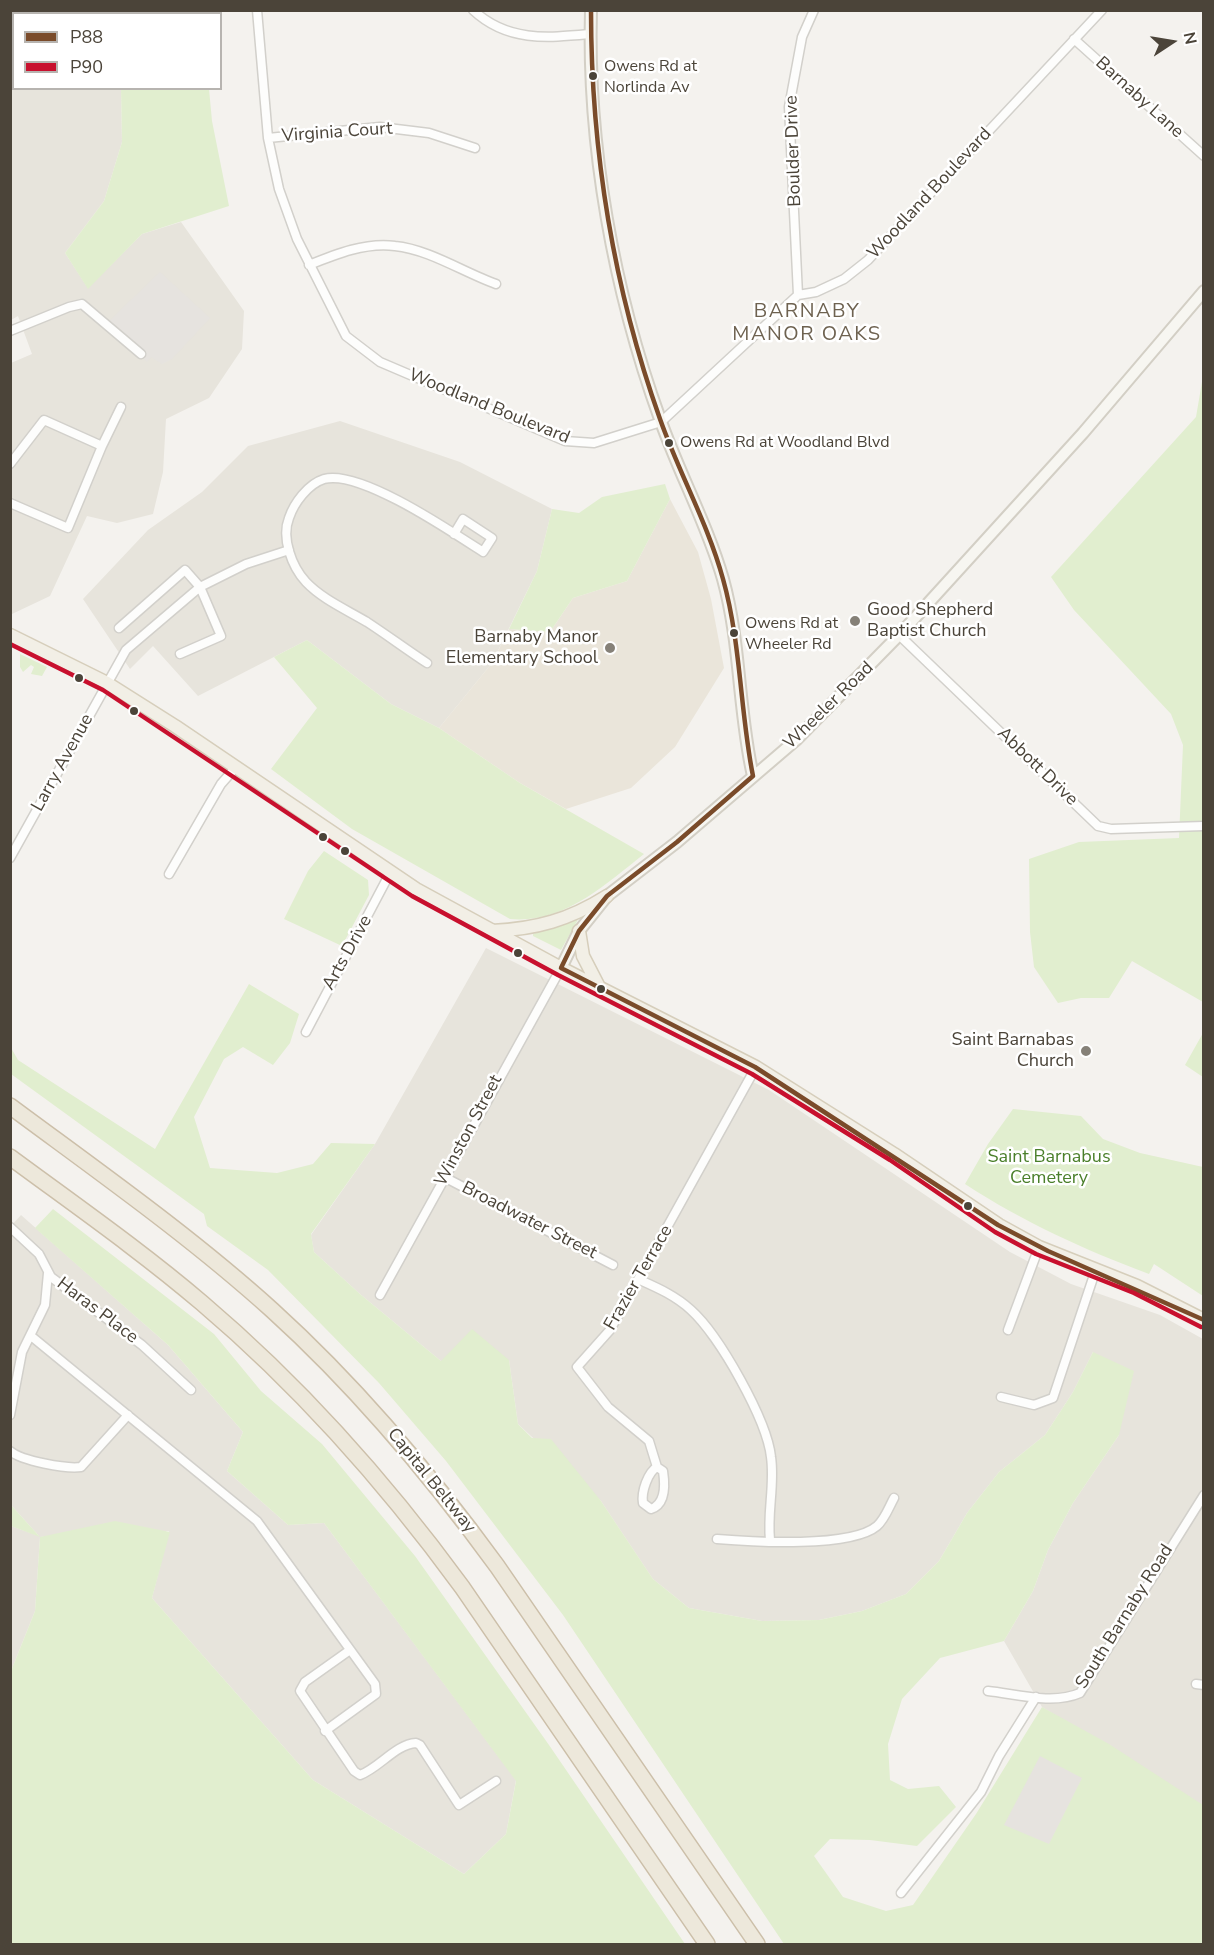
<!DOCTYPE html>
<style>
body{margin:0}
#map{position:relative;width:1214px;height:1955px;overflow:hidden;background:#f4f2ee;font-family:"Nunito Sans",sans-serif}
canvas{display:block}
.frame{position:absolute;inset:0;border:12px solid #4b4439;pointer-events:none}
.legend{position:absolute;left:12px;top:12px;width:210px;height:78px;box-sizing:border-box;background:#fff;border:2px solid #b7b4b0;margin:0;padding:8px 10px;list-style:none;font-size:18px;color:#4b4439}
.legend li{display:flex;align-items:center;gap:12px;height:30px}
.legend b{width:30px;border:2px solid #b7b4b0}
.north{position:absolute;left:1142px;top:12px;width:60px;height:60px;-webkit-text-stroke:4px #fff;paint-order:stroke;rotate:78deg;font-size:16px;font-weight:700;line-height:24px;text-align:center;color:#4b4439}
.north::after{content:'';display:block;margin:auto;width:21px;height:27px;background:#4b4439;clip-path:polygon(50% 0,100% 100%,50% 72%,0 100%)}
</style>
<div id="map">
<canvas width="1214" height="1955"></canvas>
<div class="frame"></div>
<ul class="legend">
<li><b style="height:8px;background:#7a4b2a"></b>P88</li>
<li><b style="height:8px;background:#c8102e"></b>P90</li>
</ul>
<div class="north">N</div>
</div>
<script>
const context = document.querySelector('canvas').getContext('2d');
context.lineJoin = 'round';
function paint(path, color) {
  context.fillStyle = color;
  context.fill(path, 'evenodd');
}
function stroke(path, color, width, dash) {
  context.strokeStyle = color;
  context.lineWidth = width;
  context.lineCap = dash ? 'butt' : 'round';
  context.setLineDash(dash || []);
  context.stroke(path);
}
function drawText(font, color, halo, rows, align = 'center') {
  context.font = font + ' "Nunito Sans",sans-serif';
  context.lineWidth = 5;
  context.setLineDash([]);
  context.textBaseline = 'middle';
  context.strokeStyle = halo;
  context.fillStyle = color;
  for (const [text, x, y, turn = 0] of rows) {
    context.save();
    context.translate(x, y);
    context.rotate((+turn || 0) * Math.PI / 180);
    context.textAlign = isNaN(turn) ? turn : align;
    if (halo) context.strokeText(text, 0, 0);
    context.fillText(text, 0, 0);
    context.restore();
  }
}
paint(new Path2D(`
 M 11,11 L 108,11 L 109,13 L 14,14 L 14,88 L 121,89 L 122,142 L 104,201 L 65,253 L 88,288 L 142,234 L 181,222 L 244,311 L 242,349 L 209,398 L 166,419 L 163,472 L 153,514 L 117,523 L 87,516 L 50,596 L 12,614 L 11,363 L 32,354 L 18,316 L 11,320 Z
 M 340,421 L 460,462 L 552,509 L 537,571 L 492,663 L 439,728 L 391,704 L 307,640 L 198,696 L 153,646 L 130,669 L 83,599 L 148,530 L 202,492 L 248,446 Z
 M 486,948 L 769,1090 L 1010,1252 L 1071,1284 L 1160,1315 L 1203,1339 L 1203,1806 L 1042,1707 L 1004,1641 L 1033,1591 L 1048,1550 L 1073,1503 L 1119,1435 L 1093,1352 L 1073,1392 L 1045,1435 L 999,1472 L 967,1513 L 939,1561 L 906,1594 L 862,1611 L 819,1620 L 762,1621 L 689,1608 L 653,1579 L 601,1501 L 518,1424 L 509,1360 L 441,1361 L 360,1294 L 314,1252 L 311,1235 L 375,1144 Z
 M 21,1215 L 168,1345 L 243,1432 L 227,1471 L 288,1525 L 324,1523 L 516,1780 L 506,1834 L 464,1874 L 313,1780 L 152,1598 L 169,1531 L 40,1537 L 35,1611 L 11,1671 L 11,1526 L 39,1536 L 11,1505 L 10,1227 Z`), '#e7e4dc');
paint(new Path2D(`
 M 670,499 L 698,552 L 711,599 L 724,668 L 675,747 L 631,788 L 566,809 L 520,783 L 439,728 L 492,663 L 509,629 L 550,632 L 573,598 L 627,581 Z`), '#eae5da');
paint(new Path2D(`
 M 203,11 L 203,13 L 109,14 L 108,11 Z
 M 121,89 L 209,89 L 212,121 L 229,206 L 142,234 L 88,289 L 65,253 L 104,201 L 122,142 Z
 M 1203,376 L 1203,1002 L 1132,961 L 1109,998 L 1081,998 L 1058,1003 L 1034,967 L 1030,932 L 1029,859 L 1079,842 L 1179,838 L 1183,745 L 1171,714 L 1074,610 L 1051,577 L 1196,417 Z
 M 665,484 L 670,499 L 627,581 L 573,598 L 550,632 L 509,629 L 537,571 L 552,509 L 579,513 L 602,497 Z
 M 307,640 L 391,704 L 439,728 L 520,783 L 644,854 C 605,885 563,924 510,919 L 352,829 L 271,769 L 317,708 L 274,657 Z
 M 20,654 L 47,667 L 42,676 L 31,674 L 34,667 L 31,665 L 23,672 L 20,667 Z
 M 324,851 L 368,880 L 369,895 L 342,946 L 284,919 L 308,871 Z
 M 580,916 L 561,950 L 533,936 L 533,934 Z
 M 249,984 L 299,1014 L 290,1043 L 273,1065 L 243,1047 L 224,1059 L 194,1117 L 210,1168 L 277,1173 L 313,1164 L 331,1143 L 375,1144 L 311,1234 L 314,1252 L 360,1294 L 441,1361 L 472,1329 L 509,1360 L 518,1424 L 532,1438 L 551,1439 L 601,1501 L 653,1579 L 689,1608 L 762,1621 L 819,1620 L 862,1611 L 906,1594 L 939,1561 L 967,1513 L 999,1472 L 1045,1435 L 1073,1392 L 1093,1352 L 1134,1371 L 1119,1435 L 1073,1503 L 1048,1550 L 1033,1591 L 1004,1641 L 940,1658 L 902,1699 L 888,1744 L 890,1780 L 908,1789 L 939,1786 L 956,1807 L 917,1846 L 870,1840 L 830,1839 L 814,1856 L 843,1897 L 886,1911 L 913,1905 L 976,1814 L 1042,1707 L 1109,1744 L 1203,1805 L 1203,1944 L 784,1944 L 563,1615 L 446,1461 L 379,1383 L 268,1270 L 207,1226 L 204,1214 L 11,1074 L 10,1046 L 18,1060 L 155,1149 Z
 M 1203,1033 L 1203,1077 L 1185,1065 Z
 M 1013,1109 L 1081,1116 L 1103,1139 L 1140,1153 L 1203,1167 L 1203,1296 L 1154,1264 L 1149,1274 C 1083,1249 1025,1223 965,1184 L 988,1144 Z
 M 53,1209 L 214,1334 L 261,1391 L 322,1444 L 415,1556 L 549,1745 L 685,1944 L 11,1944 L 11,1671 L 35,1611 L 40,1537 L 11,1526 L 11,1505 L 40,1537 L 115,1521 L 170,1532 L 152,1598 L 313,1780 L 464,1874 L 506,1834 L 516,1781 L 324,1523 L 288,1525 L 227,1471 L 243,1432 L 168,1345 L 35,1228 Z`), '#e1eecf');
paint(new Path2D(`
 M 160,272 L 210,318 L 172,359 L 162,364 L 151,357 L 147,362 L 107,323 Z
 M 1040,1756 L 1082,1778 L 1049,1844 L 1004,1825 Z`), '#e6e3df');
stroke(new Path2D(`
 M 173,14 L 174,10`), '#c0ddf1', 3);
const street = new Path2D(`
 M 257,10 L 268,138 L 279,189 L 297,239 L 346,336 L 380,362 L 565,441 L 594,443 L 661,422 L 798,295 L 816,292 L 844,279 L 868,260 L 1102,10
 M 473,10 C 507,42 547,38 590,34
 M 1074,39 L 1204,156
 M 268,138 L 380,127 L 429,133 L 475,148
 M 309,265 C 336,254 366,242 395,246 C 428,249 465,273 496,284
 M 798,295 L 789,107 L 802,37 L 814,10
 M 10,331 L 69,307 L 82,304 L 141,354
 M 10,464 L 44,420 L 102,446
 M 10,503 L 68,528 L 102,446 L 121,407
 M 119,628 L 185,570 L 200,587 L 221,636 L 180,654
 M 899,635 L 1098,826 L 1111,829 L 1204,826
 M 427,663 C 407,650 387,635 367,622 C 347,610 322,599 306,582 C 292,567 281,538 289,518 C 294,503 308,484 324,479 C 360,469 452,532 483,552 L 492,538 L 463,519 L 454,534
 M 10,858 L 126,650 L 200,587 L 246,564 L 289,550
 M 169,874 L 221,784 L 236,767
 M 306,1032 L 390,873
 M 444,1177 L 613,1265
 M 10,1227 L 39,1254 L 51,1277 L 142,1345 L 191,1390
 M 640,1280 C 658,1288 676,1296 691,1310 C 719,1335 767,1420 771,1457 C 775,1485 767,1512 770,1540
 M 380,1295 L 561,968
 M 1008,1330 L 1039,1247
 M 31,1336 L 257,1521 L 375,1684 L 376,1694 L 325,1731
 M 1001,1397 L 1034,1405 L 1053,1398 L 1096,1269
 M 10,1415 L 22,1352 L 45,1305 L 48,1273
 M 10,1451 C 22,1461 66,1469 81,1467 L 128,1415
 M 657,1467 L 649,1441 L 608,1407 L 577,1367 L 610,1330 L 756,1067
 M 657,1467 L 663,1471 C 665,1484 666,1504 651,1509 L 643,1503 C 641,1492 648,1472 657,1467 Z
 M 717,1539 C 753,1542 851,1548 877,1526 C 885,1519 889,1507 894,1498
 M 350,1650 L 305,1682 L 300,1691 L 354,1771 L 360,1775 C 379,1768 396,1744 416,1743 L 420,1745 L 459,1805 L 496,1781
 M 1196,1684 L 1204,1685
 M 988,1691 C 1016,1694 1053,1705 1080,1693 L 1204,1495
 M 901,1893 L 981,1792 L 999,1756 L 1036,1697`);
const secondary = new Path2D(`
 M 591,10 C 587,146 614,292 660,419 C 679,473 707,524 723,579 C 741,644 738,711 753,776
 M 561,968 L 579,931 L 607,896 L 677,842 L 796,740 L 902,632 L 1083,433 L 1204,291`);
const primary = new Path2D(`
 M 10,635 L 107,683 L 175,726 L 416,889 L 561,968 L 756,1067 L 894,1154 L 999,1225 L 1039,1247 L 1137,1286 L 1204,1320
 M 492,931 C 536,929 569,920 607,896
 M 579,931 L 583,956 L 599,987`);
const highway = new Path2D(`
 M 10,1106 C 99,1172 190,1236 272,1310 C 357,1387 430,1474 497,1566 L 757,1944
 M 10,1157 C 75,1205 141,1251 202,1303 C 301,1387 386,1483 462,1587 L 707,1944`);
stroke(street, '#d2d0cb', 11);
stroke(secondary, '#d3cfc5', 14);
stroke(primary, '#d6cebb', 15);
stroke(highway, '#ccbfa9', 18);
stroke(street, '#fdfdfc', 8);
stroke(secondary, '#f7f6f1', 10);
stroke(primary, '#f2efe6', 12);
stroke(highway, '#ede8db', 15);
stroke(new Path2D(`
 M 591,10 C 591,151 613,287 660,419 C 679,473 708,524 723,579 C 741,643 740,711 753,776
 M 753,776 L 677,842 L 607,896 L 579,931 L 561,968 L 755,1067 L 998,1225 L 1048,1251 L 1204,1320`), '#7a4b2a', 4.5);
stroke(new Path2D(`
 M 10,644 L 103,690 L 412,896 L 558,975 L 752,1074 L 890,1160 L 995,1232 L 1036,1254 L 1134,1293 L 1201,1327`), '#c8102e', 4.5);
for (const [x, y, r, color] of [
 [593,76,5,"#4b4439"],
 [669,443,5,"#4b4439"],
 [855,621,6,"#868178"],
 [734,633,5,"#4b4439"],
 [610,648,6,"#868178"],
 [79,678,5,"#4b4439"],
 [134,711,5,"#4b4439"],
 [323,837,5,"#4b4439"],
 [345,851,5,"#4b4439"],
 [518,953,5,"#4b4439"],
 [601,989,5,"#4b4439"],
 [1086,1051,6,"#868178"],
 [968,1206,5,"#4b4439"]
]) {
  const dot = new Path2D();
  dot.arc(x, y, r, 0, 2 * Math.PI);
  context.fillStyle = color;
  context.fill(dot);
  stroke(dot, '#fff', 2);
}
drawText('16px', '#4b4439', '#fff', [
 ["Owens Rd at",604,67],
 ["Norlinda Av",604,88],
 ["Owens Rd at Woodland Blvd",680,443],
 ["Owens Rd at",745,624],
 ["Wheeler Rd",745,645]
], 'left');
drawText('18px', '#4b4439', '#fff', [
 ["Barnaby Lane",1139,98,42],
 ["Virginia Court",337,133,-4],
 ["Boulder Drive",794,151,-92],
 ["Woodland Boulevard",930,194,-47],
 ["Woodland Boulevard",489,407,22],
 ["Wheeler Road",829,706,-44],
 ["Larry Avenue",63,763,-61],
 ["Abbott Drive",1037,767,44],
 ["Arts Drive",348,953,-61],
 ["Winston Street",469,1131,-62],
 ["Broadwater Street",529,1221,27],
 ["Frazier Terrace",639,1278,-60],
 ["Haras Place",97,1311,37],
 ["Capital Beltway",431,1481,51],
 ["South Barnaby Road",1125,1617,-58]
]);
drawText('18px', '#4b4439', '#fff', [
 ["Good Shepherd",867,611,"left"],
 ["Baptist Church",867,632,"left"],
 ["Barnaby Manor",598,638],
 ["Elementary School",598,659],
 ["Saint Barnabas",1074,1041],
 ["Church",1074,1062]
], 'right');
drawText('18px', '#4a7f2a', '#fff', [
 ["Saint Barnabus",1049,1158],
 ["Cemetery",1049,1179]
]);
context.letterSpacing = '1.5px';
drawText('20px', '#6e6250', '#fff', [
 ["BARNABY",807,312],
 ["MANOR OAKS",807,335]
]);
context.letterSpacing = '0px';
</script>
